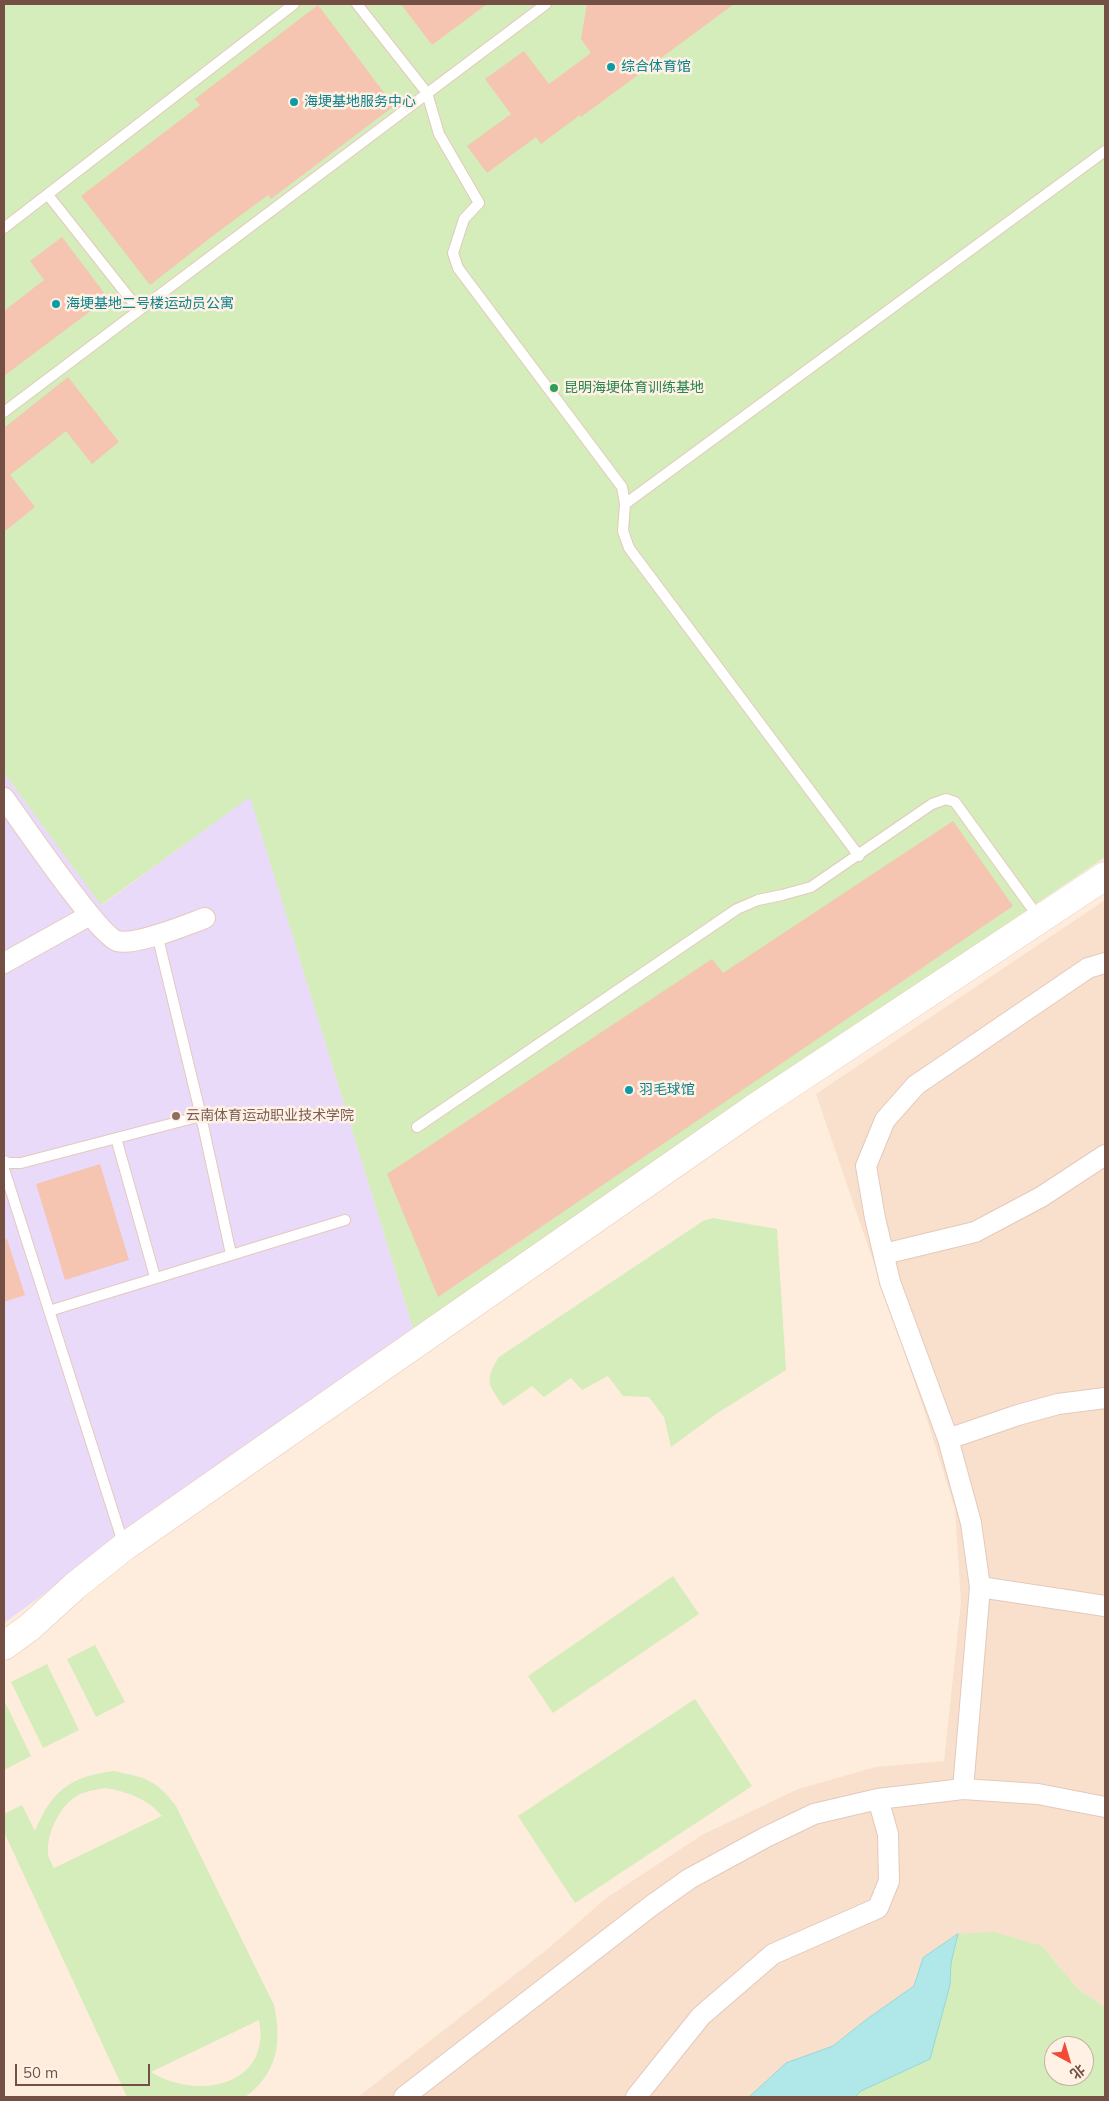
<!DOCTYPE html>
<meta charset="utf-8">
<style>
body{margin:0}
#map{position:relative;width:1109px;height:2101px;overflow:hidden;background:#feeddc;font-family:Mulish,"Noto Sans SC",sans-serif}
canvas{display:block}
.frame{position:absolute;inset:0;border:5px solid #744f44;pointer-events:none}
.north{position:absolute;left:1044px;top:2036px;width:50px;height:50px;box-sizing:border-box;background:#fff1e4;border:1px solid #c7b0a4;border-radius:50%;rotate:141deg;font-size:14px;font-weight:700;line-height:20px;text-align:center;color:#744f44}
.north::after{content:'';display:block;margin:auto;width:18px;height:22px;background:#f24a37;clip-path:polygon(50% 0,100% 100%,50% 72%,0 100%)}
.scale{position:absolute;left:15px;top:2064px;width:135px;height:22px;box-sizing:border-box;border:2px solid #744f44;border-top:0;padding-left:6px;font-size:15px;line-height:18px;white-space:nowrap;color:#744f44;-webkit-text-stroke:4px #fff1e4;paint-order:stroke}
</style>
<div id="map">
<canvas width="1109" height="2101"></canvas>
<div class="frame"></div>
<div class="north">北</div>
<div class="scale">50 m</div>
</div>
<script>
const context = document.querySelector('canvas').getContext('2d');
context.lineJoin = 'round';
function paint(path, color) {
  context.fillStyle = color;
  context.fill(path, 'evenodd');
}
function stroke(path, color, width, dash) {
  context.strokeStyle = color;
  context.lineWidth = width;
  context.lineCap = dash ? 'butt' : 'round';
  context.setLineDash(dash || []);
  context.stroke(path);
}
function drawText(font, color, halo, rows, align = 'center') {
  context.font = font + ' Mulish,"Noto Sans SC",sans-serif';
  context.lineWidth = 5;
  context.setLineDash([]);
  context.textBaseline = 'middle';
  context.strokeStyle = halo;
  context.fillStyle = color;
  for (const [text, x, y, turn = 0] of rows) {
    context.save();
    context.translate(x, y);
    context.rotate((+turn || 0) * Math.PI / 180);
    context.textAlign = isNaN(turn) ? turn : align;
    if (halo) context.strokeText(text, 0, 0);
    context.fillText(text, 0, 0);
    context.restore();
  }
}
paint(new Path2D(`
 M 1105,900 L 1105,2007 L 1078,1989 L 1042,1946 L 923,1958 L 914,1986 L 867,2019 L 833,2046 L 786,2063 L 749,2097 L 358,2097 L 549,1948 L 605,1899 L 702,1835 L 798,1789 L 876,1767 L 944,1761 L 961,1602 L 955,1509 L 924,1410 L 816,1094 Z`), '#f8e0cd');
paint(new Path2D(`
 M 4,773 L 102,905 L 250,796 L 413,1328 L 4,1623 Z`), '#eadafa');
paint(new Path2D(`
 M 4,4 L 1105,4 L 1105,857 L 413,1328 L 250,797 L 101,905 L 4,773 Z
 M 713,1218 L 777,1229 L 786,1370 L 719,1412 L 671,1447 L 664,1417 L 649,1397 L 623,1396 L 608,1376 L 582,1390 L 571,1378 L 544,1397 L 532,1386 L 503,1406 C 488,1384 484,1381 499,1357 L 703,1221 Z
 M 673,1576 L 699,1614 L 553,1713 L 528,1676 Z
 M 95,1645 L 125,1702 L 96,1717 L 67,1659 Z
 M 47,1664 L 79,1730 L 43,1748 L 11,1682 Z
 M 695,1699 L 752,1786 L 575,1903 L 518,1816 Z
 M 4,1700 L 31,1756 L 4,1770 Z
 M 113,1771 C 144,1777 157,1780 176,1806 L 274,2005 C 282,2042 278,2073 245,2097 L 127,2097 L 4,1832 L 4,1814 L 22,1805 L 35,1831 C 52,1791 69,1777 113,1771 ZM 105,1788 C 128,1792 146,1798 162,1816 L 54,1868 C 52,1863 48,1858 48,1853 C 47,1833 59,1808 75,1797 C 84,1791 94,1790 105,1788 ZM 259,2020 C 272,2086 197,2101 151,2072 Z
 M 994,1932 L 1042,1946 L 1078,1989 L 1105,2007 L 1105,2097 L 749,2097 L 786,2063 L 833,2046 L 867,2019 L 914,1986 L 923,1958 L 958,1934 ZM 1054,2046 L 1084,2046 L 1084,2076 L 1054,2076 Z`), '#d5ecbb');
const water = new Path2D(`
 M 958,1934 L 951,1963 L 950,1985 L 930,2059 L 861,2091 L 855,2097 L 749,2097 L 786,2063 L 833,2046 L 867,2019 L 914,1986 L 923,1958 Z`);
paint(water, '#b0e7e8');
stroke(water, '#96d8db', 1);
paint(new Path2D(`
 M 401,4 L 487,4 L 432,45 Z
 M 587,4 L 734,4 L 581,117 L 580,115 L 541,144 L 536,137 L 487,173 L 467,146 L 511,114 L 485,79 L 524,51 L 549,84 L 591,53 L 581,39 Z
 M 318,5 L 394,106 L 271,199 L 268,195 L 214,235 L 150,285 L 81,196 L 200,105 L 195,99 Z
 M 62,237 L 108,298 L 4,376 L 4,311 L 44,280 L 30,261 Z
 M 68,377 L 119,442 L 92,464 L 66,431 L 10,475 L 35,507 L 4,532 L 4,428 Z
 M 953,821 L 1013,906 L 438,1297 L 387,1174 L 712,959 L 723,973 Z
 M 100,1164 L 129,1260 L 65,1280 L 36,1184 Z
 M 7,1239 L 25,1295 L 4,1302 L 4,1240 Z`), '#f5c5b2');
const lane = new Path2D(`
 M 357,4 L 427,93 L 439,134 L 479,203 L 464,219 L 453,253 L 458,268 L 622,487 L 625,504 L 623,531 L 629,548 L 859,856
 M 48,195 L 139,310
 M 4,228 L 294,4
 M 4,412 L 546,4
 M 625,504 L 1105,151
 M 157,934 L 201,1116 L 231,1254
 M 417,1127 L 737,909 L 758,900 L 782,895 L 811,887 L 932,804 L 946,799 L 955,802 L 1039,918
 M 116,1138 L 155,1277
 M 4,1161 L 9,1163 L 21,1163 L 201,1116
 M 4,1169 L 124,1546
 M 49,1311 L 345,1220`);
const street = new Path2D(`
 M 4,798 C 21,821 98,935 117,941 C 136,946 186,925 205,918
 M 4,963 L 90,915
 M 1105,963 L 1088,968 L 916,1085 L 885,1120 L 866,1166 L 875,1218 L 890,1282 L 948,1439 L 971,1523 L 980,1587 L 1105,1606
 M 884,1254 L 975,1232 L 1041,1197 L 1105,1155
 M 948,1439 L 1018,1415 L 1058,1404 L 1105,1398
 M 963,1789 L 980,1587
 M 404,2097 L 651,1906 L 689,1879 L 766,1837 L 814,1814 L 878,1799 L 963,1789 L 1038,1794 L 1105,1807
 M 636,2097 L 701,2016 L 773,1954 L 878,1908 L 889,1881 L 888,1834 L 878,1799`);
const secondary = new Path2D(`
 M 4,1646 L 30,1627 L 75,1586 L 124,1547 L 263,1450 L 753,1109 L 1105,876`);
stroke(lane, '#e4c9bb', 12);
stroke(street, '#e4c9bb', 22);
stroke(secondary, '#eac9b8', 29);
stroke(lane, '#fff', 10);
stroke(street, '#fff', 20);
stroke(secondary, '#fff', 28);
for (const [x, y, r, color] of [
 [611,67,5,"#0f9aa8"],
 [294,102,5,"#0f9aa8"],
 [56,304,5,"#0f9aa8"],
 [554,388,5,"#2e9e5b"],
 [629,1090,5,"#0f9aa8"],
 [176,1116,5,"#8d6e63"]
]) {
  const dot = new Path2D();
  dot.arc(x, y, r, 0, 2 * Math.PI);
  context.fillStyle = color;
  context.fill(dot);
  stroke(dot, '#fff1e4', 2);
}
drawText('14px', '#0d838f', '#fff1e4', [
 ["综合体育馆",621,67],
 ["海埂基地服务中心",304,102],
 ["海埂基地二号楼运动员公寓",66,304],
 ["羽毛球馆",639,1090]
], 'left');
drawText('14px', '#27864d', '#fff1e4', [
 ["昆明海埂体育训练基地",564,388]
], 'left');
drawText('14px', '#785e54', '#fff1e4', [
 ["云南体育运动职业技术学院",186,1116]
], 'left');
</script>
